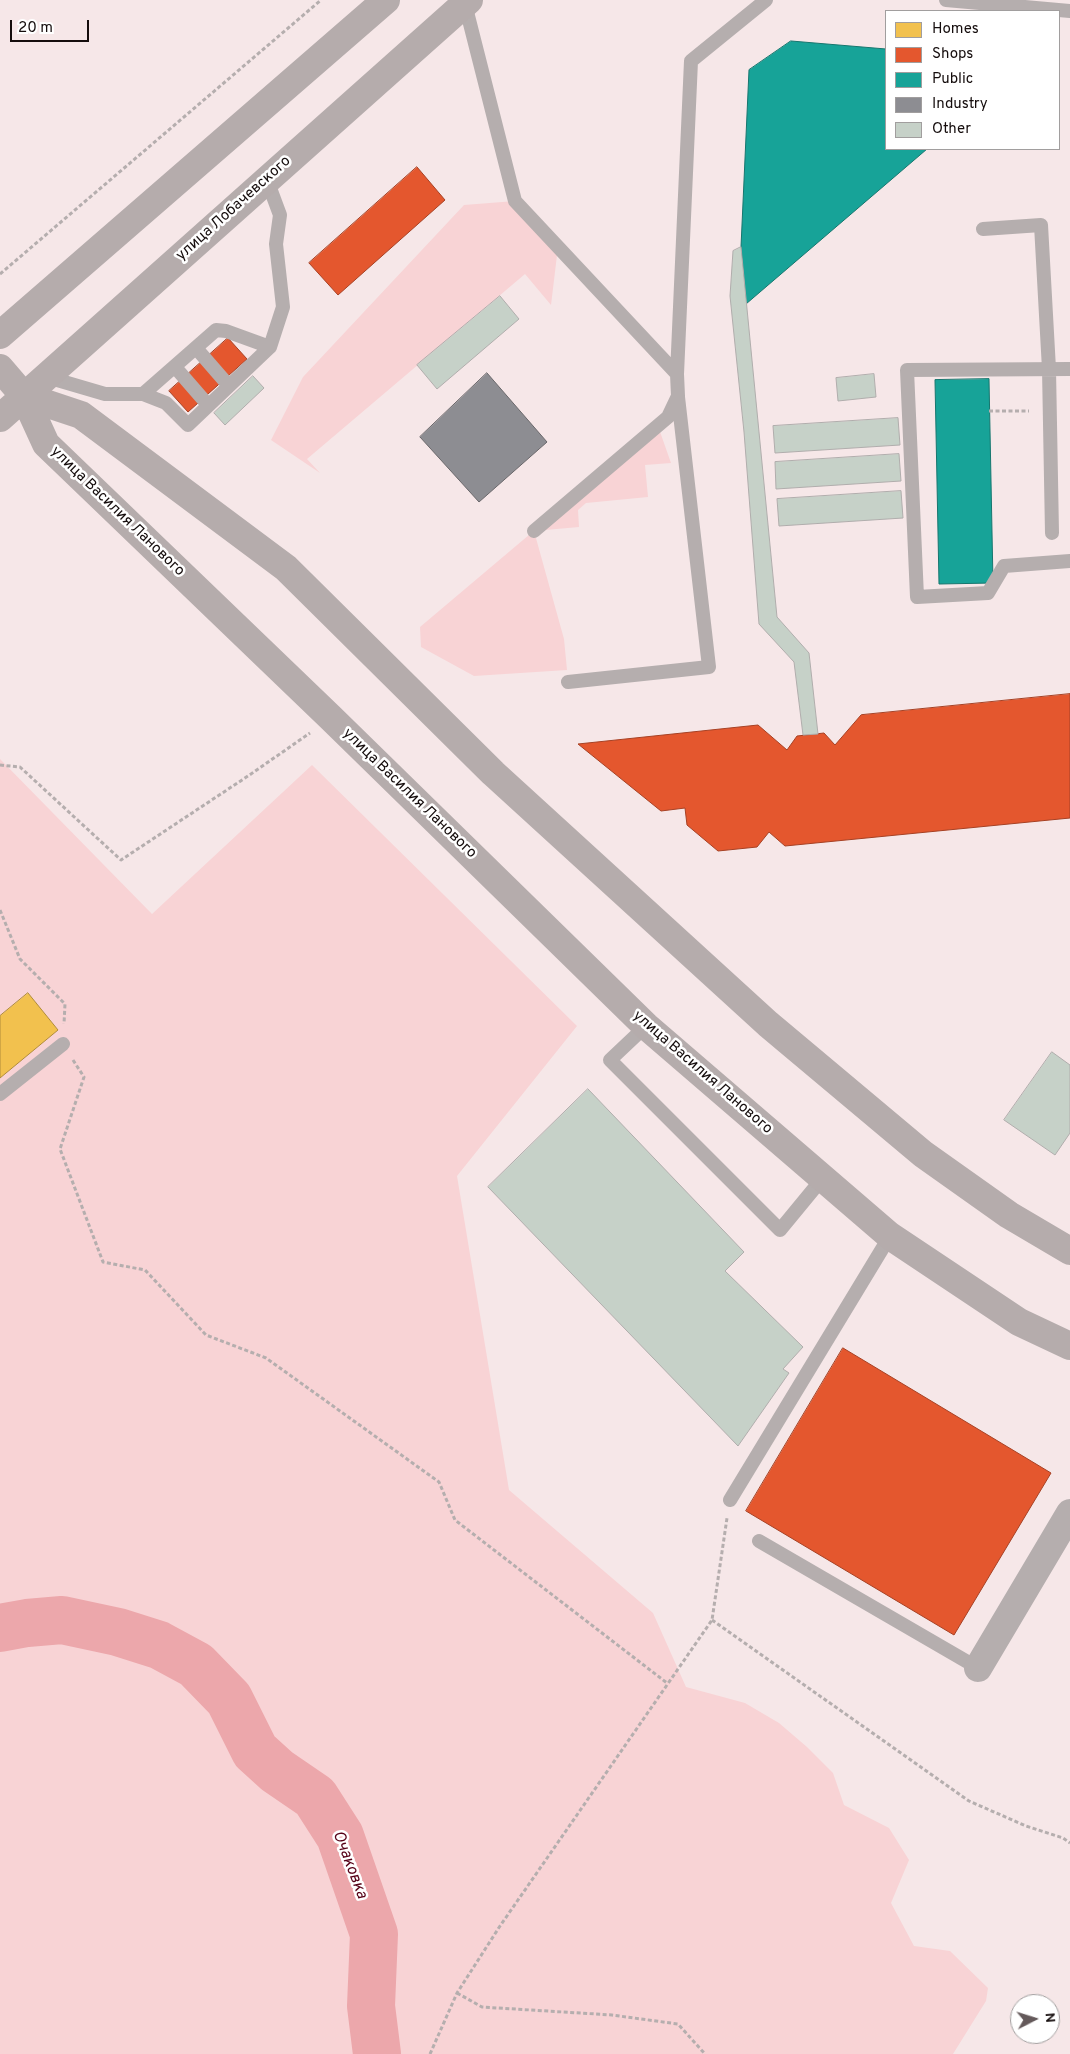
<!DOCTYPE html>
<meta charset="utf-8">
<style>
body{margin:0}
#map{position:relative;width:1070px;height:2054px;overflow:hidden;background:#f6e7e8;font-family:Overpass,sans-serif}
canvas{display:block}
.legend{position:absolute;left:885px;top:10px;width:175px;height:140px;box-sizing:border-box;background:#fff;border:1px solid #a19e9e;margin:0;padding:6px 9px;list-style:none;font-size:15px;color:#150d0d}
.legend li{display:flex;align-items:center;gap:10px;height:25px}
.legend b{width:25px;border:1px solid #a19e9e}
.north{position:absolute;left:1010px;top:1994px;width:50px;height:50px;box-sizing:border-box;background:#fff;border:1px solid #a19e9e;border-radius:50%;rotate:85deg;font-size:14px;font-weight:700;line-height:20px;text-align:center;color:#150d0d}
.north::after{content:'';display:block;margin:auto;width:18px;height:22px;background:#64595a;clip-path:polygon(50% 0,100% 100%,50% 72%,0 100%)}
.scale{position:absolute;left:10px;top:20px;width:79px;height:22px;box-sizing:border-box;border:2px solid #150d0d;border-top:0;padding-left:6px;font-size:15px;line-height:18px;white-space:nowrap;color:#150d0d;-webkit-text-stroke:4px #fff;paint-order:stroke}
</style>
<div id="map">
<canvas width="1070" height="2054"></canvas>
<ul class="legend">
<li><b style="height:14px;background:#f2c14e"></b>Homes</li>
<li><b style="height:14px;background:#e4572e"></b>Shops</li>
<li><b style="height:14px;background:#17a398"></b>Public</li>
<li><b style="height:14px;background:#8d8d92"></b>Industry</li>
<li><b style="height:14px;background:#c6d1c8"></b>Other</li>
</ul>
<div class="north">N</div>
<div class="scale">20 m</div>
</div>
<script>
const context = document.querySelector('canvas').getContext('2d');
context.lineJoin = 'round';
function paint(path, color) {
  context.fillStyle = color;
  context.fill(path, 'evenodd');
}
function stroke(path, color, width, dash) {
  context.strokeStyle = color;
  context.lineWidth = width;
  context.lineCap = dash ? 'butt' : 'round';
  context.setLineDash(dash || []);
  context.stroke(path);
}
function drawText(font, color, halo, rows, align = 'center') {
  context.font = font + ' Overpass,sans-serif';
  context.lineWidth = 5;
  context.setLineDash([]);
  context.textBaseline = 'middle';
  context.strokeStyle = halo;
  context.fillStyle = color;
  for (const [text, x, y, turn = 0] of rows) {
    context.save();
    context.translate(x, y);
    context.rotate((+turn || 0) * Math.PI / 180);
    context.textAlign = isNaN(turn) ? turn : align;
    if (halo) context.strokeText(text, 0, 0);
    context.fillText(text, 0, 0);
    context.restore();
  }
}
paint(new Path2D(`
 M 515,201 L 558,247 L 551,305 L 525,274 L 307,459 L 320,473 L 271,440 L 303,377 L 464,205 Z
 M 658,426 L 671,463 L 645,465 L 648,497 L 586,503 L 578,510 L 579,527 L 534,531 L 564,639 L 567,670 L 474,676 L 421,647 L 420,627 Z
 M 0,759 L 152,914 L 312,765 L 577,1026 L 457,1176 L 509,1490 L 653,1613 L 686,1687 L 745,1703 L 779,1723 L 807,1747 L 833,1773 L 844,1805 L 889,1828 L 909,1860 L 891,1903 L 914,1946 L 950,1951 L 988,1988 L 986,2001 L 953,2054 L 0,2054 L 0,1078 L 58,1030 L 28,993 L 0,1016 Z`), '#f8d3d5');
const homes = new Path2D(`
 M 28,993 L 58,1030 L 0,1078 L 0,1016 Z`);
paint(homes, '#f2c14e');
stroke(homes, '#b08b3a', 1);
const shops = new Path2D(`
 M 417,167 L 445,200 L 338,295 L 309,263 Z
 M 228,338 L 247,359 L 188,412 L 169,391 Z
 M 1070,694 L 1070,818 L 785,846 L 769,832 L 757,847 L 718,851 L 687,825 L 685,808 L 661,811 L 578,744 L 758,725 L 787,750 L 797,736 L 824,733 L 835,745 L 861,715 Z
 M 843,1348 L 1051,1473 L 954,1635 L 746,1511 Z`);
paint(shops, '#e4572e');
stroke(shops, '#a64124', 1);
const public = new Path2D(`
 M 791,41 L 886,49 L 886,149 L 927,149 L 746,304 L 741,247 L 749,70 Z
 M 989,379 L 993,583 L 939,584 L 935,380 Z`);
paint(public, '#17a398');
stroke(public, '#16766e', 1);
const industry = new Path2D(`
 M 487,373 L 547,442 L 479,502 L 420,437 Z`);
paint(industry, '#8d8d92');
stroke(industry, '#69676a', 1);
stroke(new Path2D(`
 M 0,1628 L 27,1623 L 62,1620 L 118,1632 L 159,1645 L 196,1665 L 229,1699 L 255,1751 L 277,1771 L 315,1797 L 340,1836 L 374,1934 L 371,2006 L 377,2054`), '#eca7ab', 48);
const building = new Path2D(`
 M 741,247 L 777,617 L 809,653 L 818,734 L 803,735 L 794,662 L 759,624 L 744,432 L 730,296 L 733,251 Z
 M 500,296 L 519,319 L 437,389 L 417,365 Z
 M 874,374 L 876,397 L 838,401 L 836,378 Z
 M 253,376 L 264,388 L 225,425 L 214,413 Z
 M 898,418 L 900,445 L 775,453 L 773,426 Z
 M 899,454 L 901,481 L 776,489 L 775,462 Z
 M 901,491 L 903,518 L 779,526 L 777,499 Z
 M 1052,1052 L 1070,1065 L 1070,1133 L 1055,1155 L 1004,1120 Z
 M 588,1089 L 744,1252 L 725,1271 L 803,1347 L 783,1369 L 789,1373 L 738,1446 L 488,1187 Z`);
paint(building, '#c6d1c8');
stroke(building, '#b0adac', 1);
stroke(new Path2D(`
 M 0,274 L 321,0
 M 989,411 L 1029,411
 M 0,765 L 20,767 L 121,860 L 248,776 L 310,733
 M 0,910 L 20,959 L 65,1004 L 64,1024
 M 73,1060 L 84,1077 L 60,1149 L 103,1262 L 145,1270 L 206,1335 L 266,1358 L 439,1482 L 455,1520 L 667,1683
 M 712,1620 L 969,1801 L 1026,1826 L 1063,1838 L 1070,1843
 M 457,1993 L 482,2007 L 612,2015 L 678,2024 L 705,2054
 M 430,2054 L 457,1993 L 500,1926 L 712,1620 L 727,1518`), '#b5aeae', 3, [4, 2.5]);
stroke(new Path2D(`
 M 946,0 L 1070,11
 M 465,4 L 515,201 L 677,374 L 678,396 L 668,417 L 534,531
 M 983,229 L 1041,225 L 1049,369 L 1052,533
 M 196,348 L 229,386
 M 175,367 L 208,405
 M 1070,369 L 907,370 L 917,597 L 988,593 L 1004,566 L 1070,561
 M 677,374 L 691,61 L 766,0
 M 47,377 L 105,394 L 143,394 L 216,330 L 226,331 L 270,347 L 283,307 L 276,244 L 280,215 L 267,180
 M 143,394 L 166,403 L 188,425 L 270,347
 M 568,682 L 709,667 L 678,397
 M 646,1026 L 610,1060 L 780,1230 L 822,1179
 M 0,1094 L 63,1044
 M 730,1500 L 890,1236
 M 759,1541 L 978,1668`), '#b5aeae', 14);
stroke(new Path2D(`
 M 978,1668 L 1070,1513`), '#b5aeae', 28);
stroke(new Path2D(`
 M 0,335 L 386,0
 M 0,368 L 24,396 L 46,444 L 331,718 L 646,1026 L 890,1236 L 1019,1322 L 1070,1346
 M 24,396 L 81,415 L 286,568 L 493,773 L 768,1024 L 923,1154 L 1009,1215 L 1070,1251
 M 0,418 L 469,0`), '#b5acac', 28);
drawText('15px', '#150d0d', '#fff', [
 ["улица Лобачевского",234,209,-42],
 ["улица Василия Ланового",117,512,44],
 ["улица Василия Ланового",409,794,44],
 ["улица Василия Ланового",702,1073,41]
]);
drawText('italic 16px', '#560117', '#fff', [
 ["Очаковка",349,1865,69]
]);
</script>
